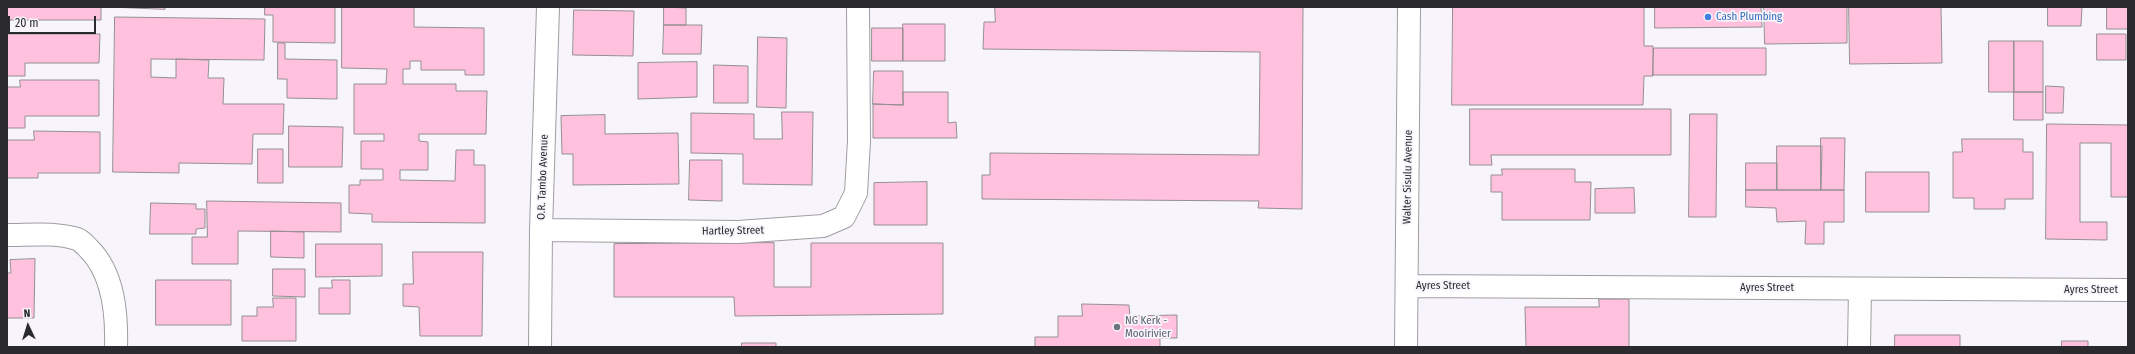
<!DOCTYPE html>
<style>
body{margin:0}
#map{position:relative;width:2135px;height:354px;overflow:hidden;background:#f7f5fb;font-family:"Fira Sans Condensed",sans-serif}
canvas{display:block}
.frame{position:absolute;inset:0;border:8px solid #2b2a2c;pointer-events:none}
.north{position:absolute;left:8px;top:306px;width:40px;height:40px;-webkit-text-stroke:3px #f7f5fb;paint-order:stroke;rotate:356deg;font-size:11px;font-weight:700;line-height:16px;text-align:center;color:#2b2a2c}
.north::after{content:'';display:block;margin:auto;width:14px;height:18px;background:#2b2a2c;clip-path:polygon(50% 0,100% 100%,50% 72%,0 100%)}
.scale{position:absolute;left:8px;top:16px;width:88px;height:18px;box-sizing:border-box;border:2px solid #2b2a2c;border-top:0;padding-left:5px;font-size:12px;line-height:14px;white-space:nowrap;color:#2b2a2c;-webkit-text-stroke:3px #f7f5fb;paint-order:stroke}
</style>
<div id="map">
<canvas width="2135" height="354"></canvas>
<div class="frame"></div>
<div class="north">N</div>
<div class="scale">20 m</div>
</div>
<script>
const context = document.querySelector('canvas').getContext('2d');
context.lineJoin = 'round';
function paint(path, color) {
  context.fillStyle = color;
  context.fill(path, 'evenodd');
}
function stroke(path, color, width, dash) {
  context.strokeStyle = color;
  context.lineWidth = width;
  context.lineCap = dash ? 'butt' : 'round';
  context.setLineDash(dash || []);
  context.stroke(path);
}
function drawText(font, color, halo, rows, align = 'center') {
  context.font = font + ' "Fira Sans Condensed",sans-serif';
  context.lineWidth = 3.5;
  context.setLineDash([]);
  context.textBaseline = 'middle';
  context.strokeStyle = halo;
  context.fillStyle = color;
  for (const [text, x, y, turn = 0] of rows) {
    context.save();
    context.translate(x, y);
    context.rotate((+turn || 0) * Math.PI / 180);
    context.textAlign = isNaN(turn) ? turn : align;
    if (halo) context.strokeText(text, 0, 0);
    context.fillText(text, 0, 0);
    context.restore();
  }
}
const building = new Path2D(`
 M 7,7 L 101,7 L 101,20 L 7,20 Z
 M 111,7 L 165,7 L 165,9 Z
 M 265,7 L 335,7 L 335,43 L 273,42 L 273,15 L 265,15 Z
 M 342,7 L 414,7 L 414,27 L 484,28 L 484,75 L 465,75 L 465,70 L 421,70 L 421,61 L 410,61 L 410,69 L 403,69 L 403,84 L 456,84 L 456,91 L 487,91 L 486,134 L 419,134 L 419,141 L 428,142 L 428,170 L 400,170 L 400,180 L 455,181 L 456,150 L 474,150 L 474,165 L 485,165 L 485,223 L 372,222 L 372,214 L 349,213 L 349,185 L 360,185 L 360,180 L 383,180 L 383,169 L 361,169 L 361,141 L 384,141 L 384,134 L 354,134 L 354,84 L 386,84 L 387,69 L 342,68 Z
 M 664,7 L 686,8 L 686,25 L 664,25 Z
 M 995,7 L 1303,7 L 1302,209 L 1258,208 L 1259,201 L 982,199 L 982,175 L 990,175 L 990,153 L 1259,155 L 1260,52 L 983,49 L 984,22 L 995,22 Z
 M 1453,7 L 1644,7 L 1644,46 L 1653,46 L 1653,76 L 1644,76 L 1643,105 L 1452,105 Z
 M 1655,7 L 1761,7 L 1762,27 L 1655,28 Z
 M 1764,7 L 1847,7 L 1847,43 L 1765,44 Z
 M 1849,7 L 1941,7 L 1942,63 L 1850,64 Z
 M 2048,7 L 2082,7 L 2081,26 L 2048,26 Z
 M 2107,7 L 2128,7 L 2128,29 L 2107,29 Z
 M 574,10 L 634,11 L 633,56 L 573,55 Z
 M 115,17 L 265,19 L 264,60 L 151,59 L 151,77 L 176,78 L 176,59 L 209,60 L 208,78 L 224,78 L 223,104 L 284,104 L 283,134 L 253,134 L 252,164 L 179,163 L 179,173 L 113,172 Z
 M 903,24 L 945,24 L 945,61 L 903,61 Z
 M 664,25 L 702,25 L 701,54 L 663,54 Z
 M 872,28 L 903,28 L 903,61 L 872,61 Z
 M 7,34 L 100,34 L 99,63 L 25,63 L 25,76 L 7,76 Z
 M 2097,34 L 2126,34 L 2126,60 L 2097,60 Z
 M 758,37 L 787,38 L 786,108 L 757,107 Z
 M 1989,41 L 2014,41 L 2014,92 L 1989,92 Z
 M 2014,41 L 2043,41 L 2043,92 L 2014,92 Z
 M 278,43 L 285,43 L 285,59 L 337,60 L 337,99 L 287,98 L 287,79 L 278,79 Z
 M 1654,48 L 1766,48 L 1766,75 L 1653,75 Z
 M 697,62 L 697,97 L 638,99 L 638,63 Z
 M 714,65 L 748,66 L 748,103 L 714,103 Z
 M 874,71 L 903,71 L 903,105 L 873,104 Z
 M 20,80 L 99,80 L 99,116 L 25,116 L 25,128 L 7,128 L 7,87 L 20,87 Z
 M 2046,86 L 2064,87 L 2063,113 L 2046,113 Z
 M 903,92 L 948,92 L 948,123 L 956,122 L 957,138 L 873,138 L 873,104 L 903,105 Z
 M 2014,92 L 2043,92 L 2043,120 L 2014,120 Z
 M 1470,109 L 1671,109 L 1671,155 L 1491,155 L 1492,165 L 1470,165 Z
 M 782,112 L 813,112 L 812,185 L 743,184 L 743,154 L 691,153 L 691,113 L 754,114 L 754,139 L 782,139 Z
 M 1690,114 L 1717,114 L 1716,217 L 1689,217 Z
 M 605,115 L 605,134 L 678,133 L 679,184 L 573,185 L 573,154 L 562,154 L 561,116 Z
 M 2047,124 L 2128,125 L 2128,197 L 2111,197 L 2111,143 L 2080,143 L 2080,222 L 2107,222 L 2107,240 L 2046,239 Z
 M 289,126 L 343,127 L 342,167 L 289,167 Z
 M 34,131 L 100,132 L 100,173 L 38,173 L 38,178 L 7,178 L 7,140 L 34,140 Z
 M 1821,138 L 1845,138 L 1844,190 L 1821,190 Z
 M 1962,139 L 2023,139 L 2023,152 L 2033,152 L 2033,199 L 2005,199 L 2005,209 L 1974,209 L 1974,198 L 1953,198 L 1953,152 L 1962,152 Z
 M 1777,146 L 1822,146 L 1821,190 L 1777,190 Z
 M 258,149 L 283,149 L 283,183 L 258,183 Z
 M 690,160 L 722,160 L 722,201 L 689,200 Z
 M 1746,163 L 1777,163 L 1777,190 L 1746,190 Z
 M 1502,169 L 1575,169 L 1575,182 L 1591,182 L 1590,220 L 1502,220 L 1502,192 L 1491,192 L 1491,175 L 1502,175 Z
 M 1866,172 L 1929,172 L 1929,212 L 1866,212 Z
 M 927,182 L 927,225 L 874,225 L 874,183 Z
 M 1634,188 L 1635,213 L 1595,213 L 1595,189 Z
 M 1746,190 L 1844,190 L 1844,222 L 1824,222 L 1824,244 L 1805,244 L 1806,221 L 1777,222 L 1776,208 L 1746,207 Z
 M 207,201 L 341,203 L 341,232 L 238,231 L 238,264 L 192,264 L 192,237 L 207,237 Z
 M 151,203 L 196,204 L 196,209 L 205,209 L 205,228 L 196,229 L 196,234 L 150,234 Z
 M 271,231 L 304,232 L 304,258 L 271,257 Z
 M 774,243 L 774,287 L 811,287 L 811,243 L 943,243 L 943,314 L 735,316 L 734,297 L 614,297 L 614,244 Z
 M 316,244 L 382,244 L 382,276 L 316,277 Z
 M 413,252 L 483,252 L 482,336 L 420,336 L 419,307 L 403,306 L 403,284 L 413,284 Z
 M 35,259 L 34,318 L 7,318 L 7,273 L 11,273 L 10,260 Z
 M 273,269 L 305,269 L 305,297 L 273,296 Z
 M 156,280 L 231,280 L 231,325 L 156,325 Z
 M 332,280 L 350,280 L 350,314 L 319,314 L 319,288 L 332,288 Z
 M 273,298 L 296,298 L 296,341 L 242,341 L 242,316 L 257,316 L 257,307 L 273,307 Z
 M 1599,299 L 1629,299 L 1629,347 L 1526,347 L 1525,307 L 1599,307 Z
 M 1082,304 L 1129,305 L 1130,316 L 1177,315 L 1177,338 L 1160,338 L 1160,347 L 1035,347 L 1035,337 L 1058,337 L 1058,316 L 1082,316 Z
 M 1895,335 L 1960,335 L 1960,347 L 1895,347 Z
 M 2062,341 L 2088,341 L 2088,347 L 2062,347 Z
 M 742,343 L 776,343 L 776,347 L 742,347 Z`);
paint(building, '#ffc1de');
stroke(building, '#948f91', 1);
const minor = new Path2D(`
 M 541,230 L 738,232 L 823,226 L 844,217 L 856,193 L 859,141 L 858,7
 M 7,235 C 30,235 55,232 77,239 C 82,241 86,246 89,249 C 114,274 117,314 116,347
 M 1407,286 L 2128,290
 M 540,347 L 541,230 L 548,7
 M 1406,347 L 1409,7
 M 1859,347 L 1860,289`);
stroke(minor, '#9f9da2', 24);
stroke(minor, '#fff', 22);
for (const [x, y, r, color] of [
 [1708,17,4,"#3f7fe0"],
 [1117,327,4,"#6b7280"]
]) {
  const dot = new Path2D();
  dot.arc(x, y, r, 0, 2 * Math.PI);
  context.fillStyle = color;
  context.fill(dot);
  stroke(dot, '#f7f5fb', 1.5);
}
drawText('11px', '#366cbe', '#f7f5fb', [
 ["Cash Plumbing",1716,17]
], 'left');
drawText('11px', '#2b2a2c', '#f7f5fb', [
 ["O.R. Tambo Avenue",543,177,-88],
 ["Walter Sisulu Avenue",1408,177,-89],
 ["Hartley Street",733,231,-1],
 ["Ayres Street",1443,286],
 ["Ayres Street",1767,288],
 ["Ayres Street",2091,290]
]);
drawText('11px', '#5b616d', '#f7f5fb', [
 ["NG Kerk -",1125,321],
 ["Mooirivier",1125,334]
], 'left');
</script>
